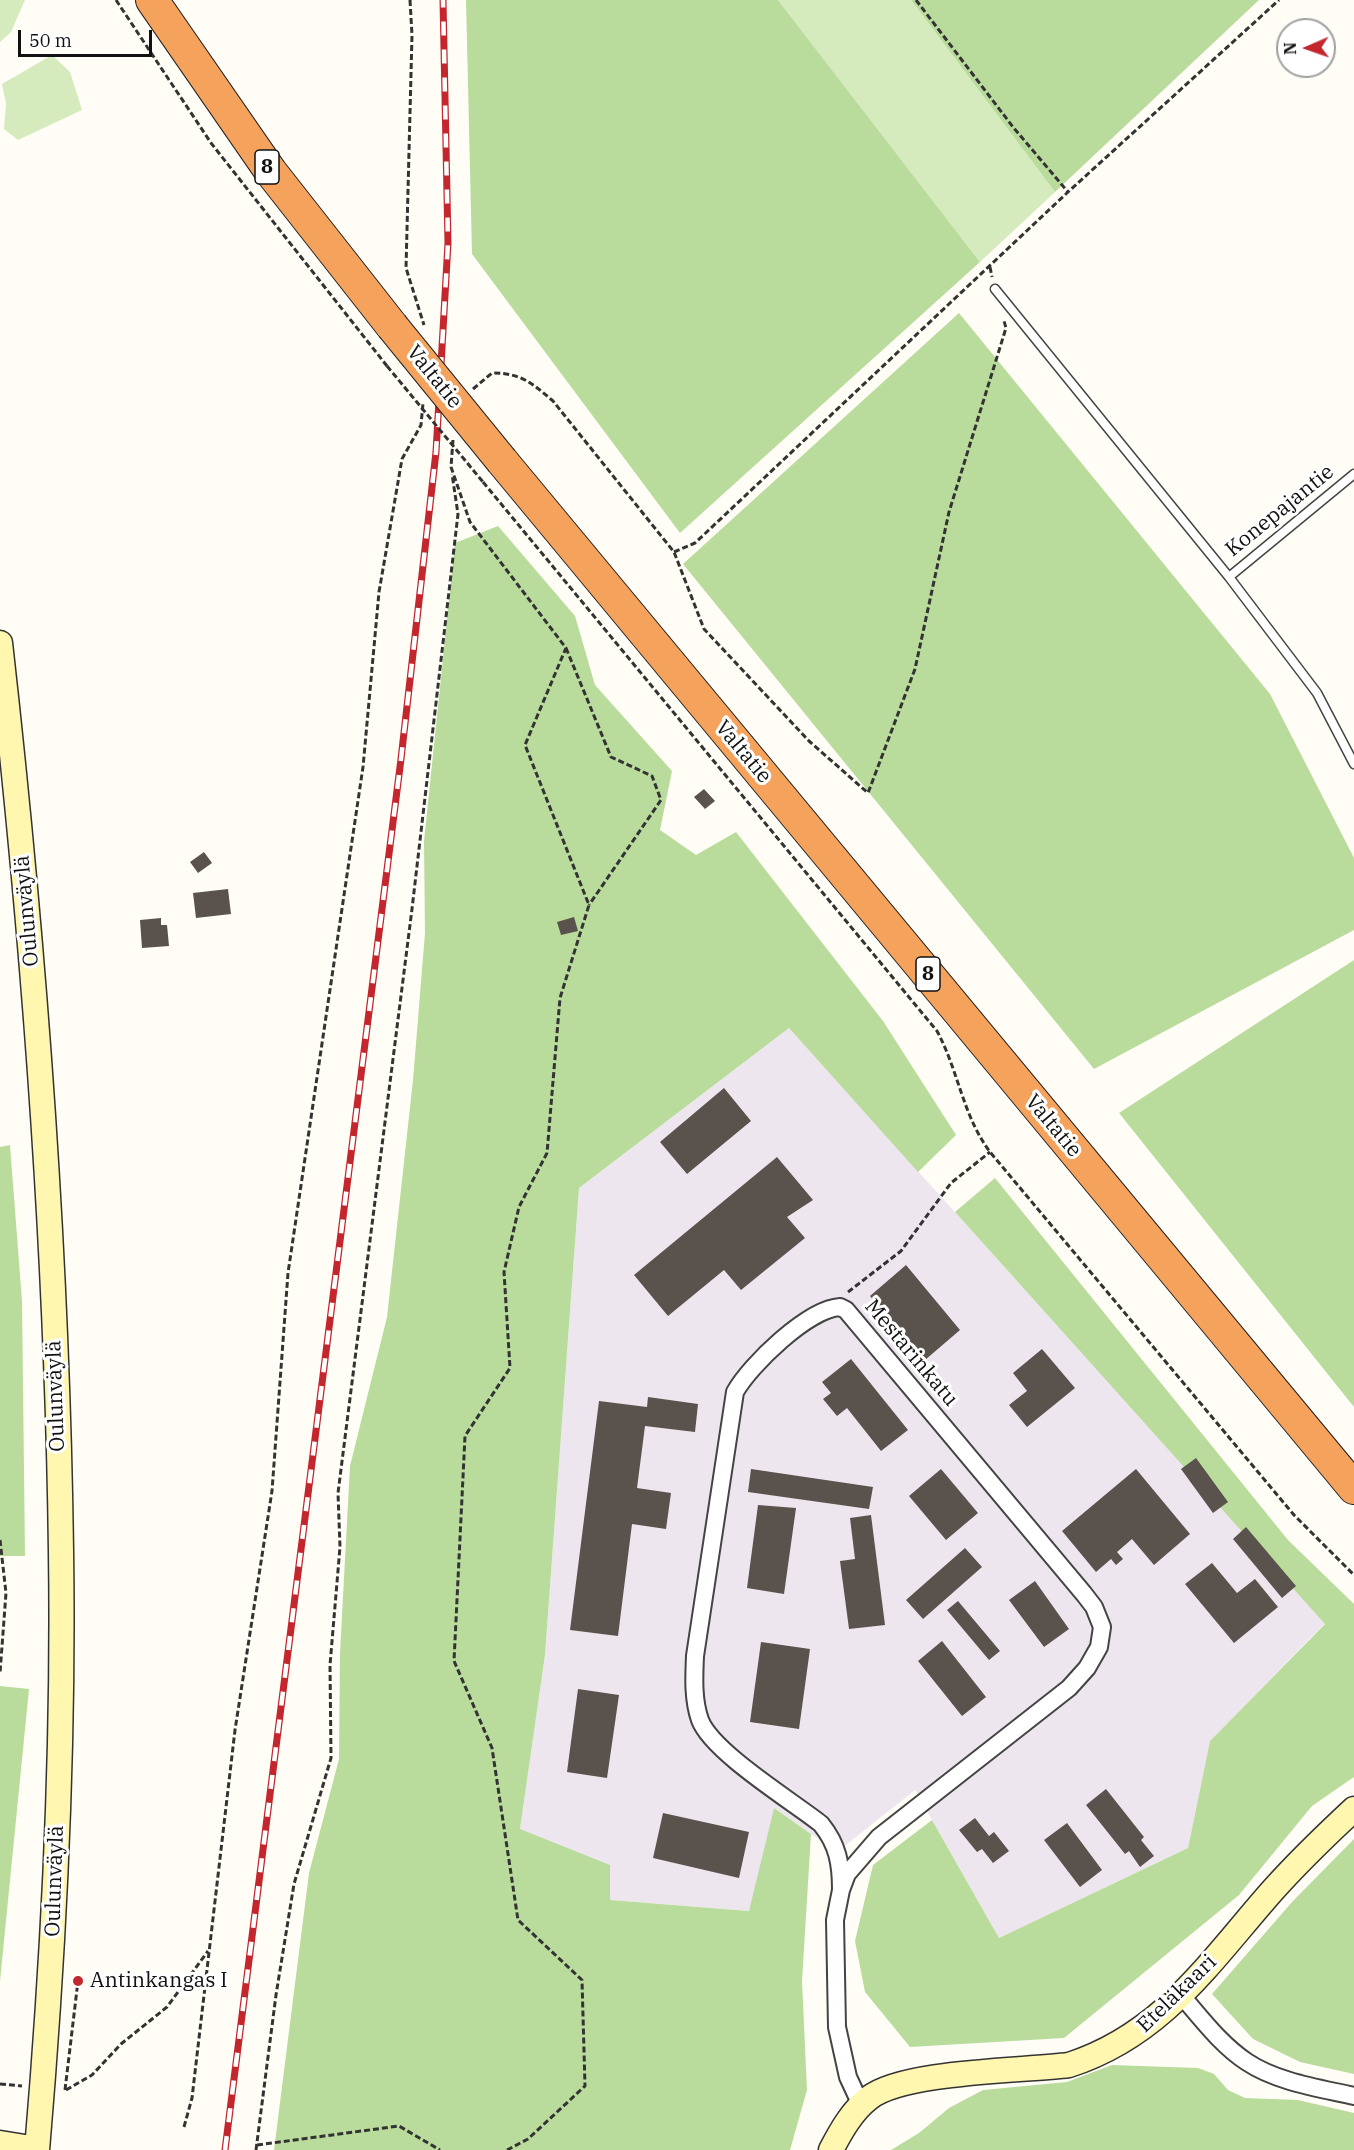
<!DOCTYPE html>
<meta charset="utf-8">
<style>
body{margin:0}
#map{position:relative;width:1354px;height:2150px;overflow:hidden;background:#fffdf5;font-family:"IBM Plex Serif",serif}
canvas{display:block}
.north{position:absolute;left:1276px;top:18px;width:60px;height:60px;box-sizing:border-box;background:#fff;border:2px solid #a0a0a0;border-radius:50%;rotate:268deg;font-size:16px;font-weight:700;line-height:24px;text-align:center;color:#111}
.north::after{content:'';display:block;margin:auto;width:21px;height:27px;background:#c4262e;clip-path:polygon(50% 0,100% 100%,50% 72%,0 100%)}
.scale{position:absolute;left:18px;top:30px;width:134px;height:27px;box-sizing:border-box;border:3px solid #111;border-top:0;padding-left:8px;font-size:18px;line-height:21px;white-space:nowrap;color:#111;-webkit-text-stroke:4px #fff;paint-order:stroke}
</style>
<div id="map">
<canvas width="1354" height="2150"></canvas>
<div class="north">N</div>
<div class="scale">50 m</div>
</div>
<script>
const context = document.querySelector('canvas').getContext('2d');
context.lineJoin = 'round';
function paint(path, color) {
  context.fillStyle = color;
  context.fill(path, 'evenodd');
}
function stroke(path, color, width, dash) {
  context.strokeStyle = color;
  context.lineWidth = width;
  context.lineCap = dash ? 'butt' : 'round';
  context.setLineDash(dash || []);
  context.stroke(path);
}
function drawText(font, color, halo, rows, align = 'center') {
  context.font = font + ' "IBM Plex Serif",serif';
  context.lineWidth = 6;
  context.setLineDash([]);
  context.textBaseline = 'middle';
  context.strokeStyle = halo;
  context.fillStyle = color;
  for (const [text, x, y, turn = 0] of rows) {
    context.save();
    context.translate(x, y);
    context.rotate((+turn || 0) * Math.PI / 180);
    context.textAlign = isNaN(turn) ? turn : align;
    if (halo) context.strokeText(text, 0, 0);
    context.fillText(text, 0, 0);
    context.restore();
  }
}
paint(new Path2D(`
 M 789,1028 L 1325,1623 L 1210,1741 L 1188,1848 L 999,1938 L 915,1790 L 837,1852 L 774,1808 L 750,1911 L 609,1900 L 520,1829 L 545,1655 L 579,1188 Z`), '#eee6ef');
paint(new Path2D(`
 M 0,0 L 25,0 L 11,32 L 0,42 Z
 M 778,0 L 911,0 L 1055,192 L 980,262 Z
 M 52,55 L 70,72 L 82,110 L 18,140 L 4,129 L 6,104 L 2,84 Z`), '#d5ebbd');
paint(new Path2D(`
 M 466,0 L 778,0 L 980,262 L 680,533 L 472,254 Z
 M 911,0 L 1259,0 L 1055,192 Z
 M 959,313 L 1270,694 L 1354,858 L 1354,930 L 1094,1069 L 683,564 Z
 M 498,526 L 575,616 L 595,685 L 672,771 L 660,830 L 696,855 L 736,832 L 883,1021 L 956,1135 L 918,1172 L 789,1028 L 579,1188 L 545,1655 L 520,1829 L 610,1865 L 610,1900 L 749,1911 L 774,1808 L 811,1834 L 802,1981 L 807,2090 L 790,2150 L 274,2150 L 309,1873 L 339,1759 L 340,1653 L 350,1466 L 387,1317 L 413,1080 L 425,933 L 424,841 L 455,543 Z
 M 1354,960 L 1354,1407 L 1119,1113 Z
 M 10,1145 L 22,1301 L 25,1556 L 0,1556 L 0,1147 Z
 M 995,1178 L 1288,1540 L 1354,1604 L 1354,1777 L 1312,1806 L 1239,1895 L 1064,2038 L 910,2047 L 865,1992 L 855,1941 L 873,1865 L 932,1820 L 999,1938 L 1188,1848 L 1210,1741 L 1325,1624 L 955,1212 Z
 M 0,1686 L 29,1689 L 0,1981 Z
 M 1354,1839 L 1354,2074 L 1300,2062 L 1253,2039 L 1212,1994 L 1292,1902 Z
 M 1112,2065 L 1198,2068 L 1214,2074 L 1228,2090 L 1245,2098 L 1298,2100 L 1354,2113 L 1354,2150 L 891,2150 L 919,2133 L 949,2108 L 983,2090 L 1067,2082 Z`), '#b9dc9c');
paint(new Path2D(`
 M 704,789 L 715,801 L 705,809 L 694,797 Z
 M 204,852 L 212,863 L 198,873 L 190,862 Z
 M 228,889 L 231,914 L 196,918 L 193,893 Z
 M 574,917 L 578,931 L 561,935 L 557,922 Z
 M 161,918 L 161,925 L 167,925 L 169,946 L 142,948 L 140,920 Z
 M 724,1088 L 751,1121 L 687,1174 L 660,1142 Z
 M 777,1157 L 813,1200 L 787,1217 L 805,1238 L 741,1290 L 724,1270 L 668,1316 L 634,1275 Z
 M 906,1265 L 960,1330 L 925,1360 L 870,1296 Z
 M 1042,1349 L 1075,1388 L 1027,1427 L 1009,1405 L 1027,1391 L 1013,1373 Z
 M 851,1359 L 908,1430 L 881,1451 L 847,1408 L 837,1416 L 823,1399 L 831,1393 L 822,1382 Z
 M 648,1397 L 698,1404 L 695,1432 L 645,1426 L 637,1488 L 671,1493 L 666,1529 L 632,1524 L 618,1636 L 570,1630 L 599,1401 L 647,1407 Z
 M 1196,1458 L 1228,1502 L 1213,1513 L 1181,1469 Z
 M 751,1469 L 873,1487 L 869,1509 L 748,1492 Z
 M 941,1469 L 978,1513 L 946,1540 L 909,1496 Z
 M 1136,1469 L 1190,1534 L 1154,1565 L 1132,1539 L 1117,1552 L 1123,1559 L 1116,1565 L 1111,1559 L 1096,1572 L 1062,1531 Z
 M 758,1505 L 796,1508 L 784,1594 L 747,1588 Z
 M 871,1515 L 885,1625 L 849,1629 L 840,1561 L 855,1559 L 850,1518 Z
 M 1246,1527 L 1296,1586 L 1282,1598 L 1233,1539 Z
 M 965,1548 L 982,1567 L 923,1619 L 906,1600 Z
 M 1212,1563 L 1237,1593 L 1255,1579 L 1278,1607 L 1234,1643 L 1185,1584 Z
 M 1035,1581 L 1069,1629 L 1044,1647 L 1009,1600 Z
 M 958,1601 L 1000,1651 L 989,1660 L 947,1610 Z
 M 942,1641 L 986,1697 L 962,1716 L 918,1661 Z
 M 761,1642 L 810,1649 L 799,1729 L 750,1722 Z
 M 578,1689 L 619,1695 L 607,1778 L 567,1772 Z
 M 1106,1789 L 1144,1837 L 1141,1840 L 1154,1856 L 1140,1867 L 1129,1851 L 1125,1854 L 1086,1805 Z
 M 663,1813 L 749,1832 L 739,1878 L 653,1858 Z
 M 975,1818 L 989,1836 L 994,1832 L 1009,1851 L 993,1863 L 982,1849 L 977,1852 L 959,1830 Z
 M 1067,1823 L 1102,1870 L 1080,1887 L 1044,1840 Z`), '#5a524d');
const lane = new Path2D(`
 M 995,289 L 1229,577 L 1317,693 L 1354,764
 M 1229,577 L 1354,474`);
const street = new Path2D(`
 M 841,1890 C 841,1864 838,1845 821,1824 C 792,1801 712,1752 700,1720 C 693,1700 694,1678 695,1656 L 735,1392 C 750,1365 808,1309 840,1307 L 846,1310 L 1084,1594 L 1094,1607 L 1102,1627 L 1099,1647 L 1087,1668 L 1069,1688 L 879,1837 L 847,1874 L 841,1890 L 835,1920 L 837,2027 L 848,2077 L 861,2105
 M 1181,1995 C 1201,2018 1221,2045 1247,2062 C 1277,2082 1319,2088 1354,2096`);
const secondary = new Path2D(`
 M 0,643 C 34,944 57,1247 61,1551 C 64,1751 54,1951 37,2150
 M 0,2143 L 37,2149
 M 831,2150 C 841,2131 852,2111 869,2098 C 903,2071 1021,2071 1069,2065 C 1163,2035 1211,1960 1273,1890 C 1299,1861 1326,1835 1354,1809`);
const highway = new Path2D(`
 M 152,0 L 271,172 L 392,326
 M 502,461 L 1354,1488`);
stroke(lane, '#444', 11);
stroke(street, '#444', 20);
stroke(secondary, '#333', 27);
stroke(highway, '#222', 34);
stroke(new Path2D(`
 M 116,0 L 211,143 L 387,366
 M 410,0 L 412,35 L 406,268 L 424,325
 M 916,0 L 1013,127 L 1068,192
 M 990,267 L 992,277
 M 473,389 L 492,373 C 521,373 532,383 553,401 L 674,552 L 704,629 L 809,741 L 868,793 L 915,669 L 949,512 L 1006,328 L 1004,321
 M 453,440 L 451,467 L 470,522 L 566,648 L 525,745 L 589,905 L 560,998 L 547,1153 L 519,1207 L 504,1272 L 510,1368 L 465,1436 L 454,1661 L 492,1748 L 518,1920 L 582,1980 L 585,2086 L 528,2139 L 507,2150
 M 483,482 L 937,1031 C 959,1072 962,1114 990,1152 L 1294,1515 L 1354,1575
 M 674,552 L 695,543 L 1068,192 L 1279,0
 M 566,648 L 611,757 L 652,776 L 661,800 L 589,905
 M 848,1292 L 901,1251 L 951,1183 L 990,1152
 M 0,1540 L 6,1593 L 0,1673
 M 0,2084 L 22,2086
 M 65,2090 L 78,1981
 M 66,2090 L 92,2075 L 121,2044 L 167,2007 L 208,1951
 M 184,2127 L 192,2098 L 235,1730 L 272,1491 L 288,1273 L 363,767 L 379,592 L 402,459 L 421,425 L 423,403
 M 257,2145 L 399,2126 L 440,2150
 M 256,2150 L 276,1995 L 294,1884 L 331,1758 L 330,1665 L 340,1547 L 338,1493 L 412,909 L 458,514 L 452,474`), '#333', 3, [6, 3]);
stroke(lane, '#fff', 8);
stroke(street, '#fff', 16);
stroke(secondary, '#fff6b0', 24);
stroke(highway, '#f5a25d', 32);
const rail = new Path2D(`
 M 225,2150 L 401,759 L 436,452 L 448,243 L 443,0`);
stroke(rail, '#c4262e', 7);
stroke(rail, '#fff', 4.5, [14]);
const highwayBridge = new Path2D(`
 M 392,326 L 502,461`);
stroke(highwayBridge, '#222', 34, []);
stroke(new Path2D(`
 M 387,366 L 483,482`), '#333', 3, [6, 3]);
stroke(highwayBridge, '#f5a25d', 32);
for (const [x, y, r, color] of [
 [78,1981,6,"#c4262e"]
]) {
  const dot = new Path2D();
  dot.arc(x, y, r, 0, 2 * Math.PI);
  context.fillStyle = color;
  context.fill(dot);
  stroke(dot, '#fff', 2);
}
for (const [x, y, w] of [
 [267,167,24],
 [928,974,24]
]) {
  const box = new Path2D();
  box.roundRect(x - w / 2, y - 17, w, 34, 4.5);
  context.fillStyle = '#fff';
  context.fill(box);
  stroke(box, '#111', 1.5);
}
drawText('bold 20px', '#111', null, [
 ["8",267,167],
 ["8",928,974]
]);
drawText('21px', '#111', '#fff', [
 ["Valtatie",434,377,51],
 ["Konepajantie",1280,511,-39],
 ["Valtatie",743,752,50],
 ["Oulunväylä",27,911,-95],
 ["Valtatie",1053,1126,50],
 ["Mestarinkatu",911,1353,50],
 ["Oulunväylä",56,1396,-92],
 ["Oulunväylä",55,1881,-88],
 ["Eteläkaari",1177,1994,-44]
]);
drawText('21px', '#111', '#fff', [
 ["Antinkangas I",90,1981]
], 'left');
</script>
